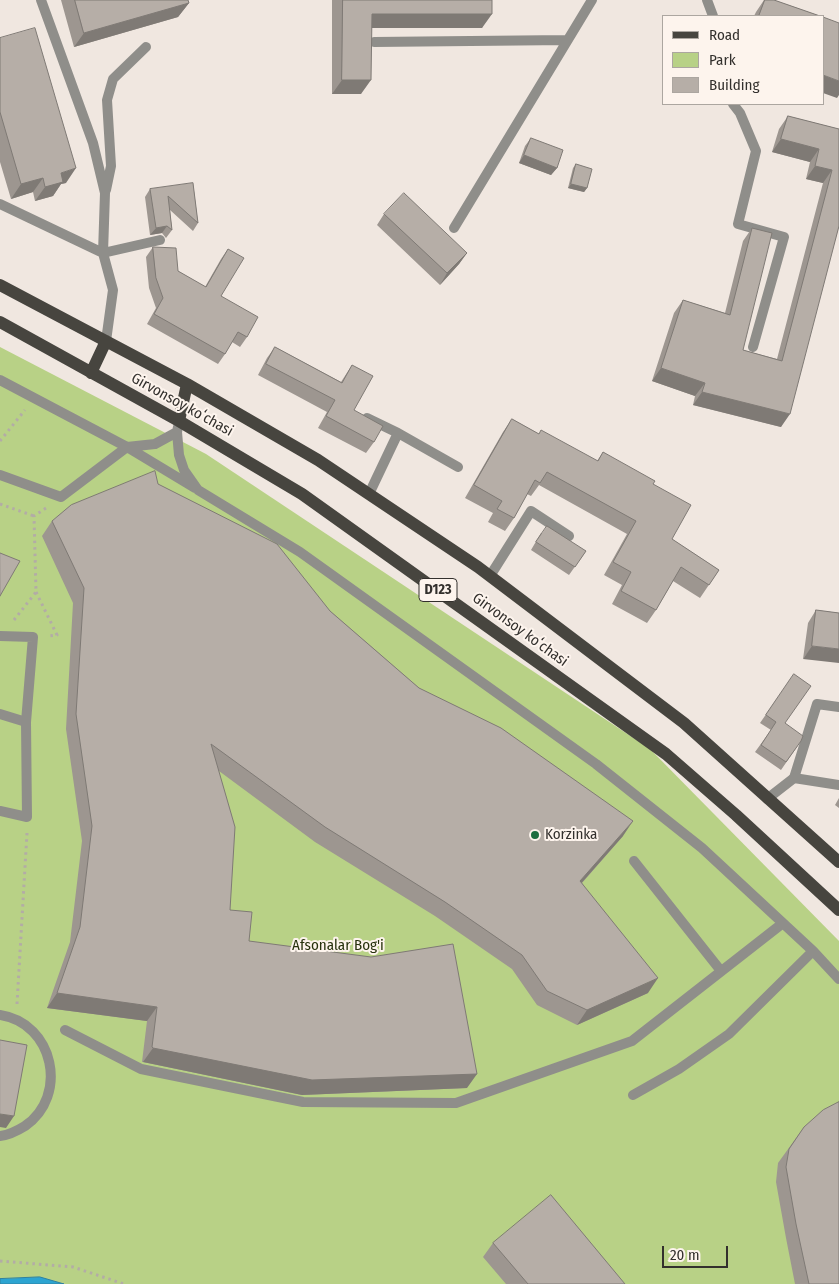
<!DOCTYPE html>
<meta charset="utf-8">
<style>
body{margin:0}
#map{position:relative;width:839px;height:1284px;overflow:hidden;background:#f0e7e0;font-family:"Fira Sans Condensed",sans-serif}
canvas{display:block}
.legend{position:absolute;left:662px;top:15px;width:162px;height:90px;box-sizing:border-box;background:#fdf4ed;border:1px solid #aca6a0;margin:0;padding:6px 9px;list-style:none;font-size:15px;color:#33302d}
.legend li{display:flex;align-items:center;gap:10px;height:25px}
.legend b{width:25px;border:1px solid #aca6a0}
.scale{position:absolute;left:662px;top:1246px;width:66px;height:22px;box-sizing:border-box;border:2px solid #33302d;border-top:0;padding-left:6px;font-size:15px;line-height:18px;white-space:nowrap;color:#33302d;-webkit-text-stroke:4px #fdf4ed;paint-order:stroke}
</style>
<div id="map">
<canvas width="839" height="1284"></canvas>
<ul class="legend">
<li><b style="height:6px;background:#47453f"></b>Road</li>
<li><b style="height:14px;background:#b8d186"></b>Park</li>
<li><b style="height:14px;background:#b6aea7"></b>Building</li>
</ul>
<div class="scale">20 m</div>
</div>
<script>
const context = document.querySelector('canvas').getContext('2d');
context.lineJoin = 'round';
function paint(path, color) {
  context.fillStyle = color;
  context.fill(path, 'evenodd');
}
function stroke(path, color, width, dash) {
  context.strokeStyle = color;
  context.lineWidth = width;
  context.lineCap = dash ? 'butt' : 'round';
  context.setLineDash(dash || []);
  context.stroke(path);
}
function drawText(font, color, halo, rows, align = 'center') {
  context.font = font + ' "Fira Sans Condensed",sans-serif';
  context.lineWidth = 4;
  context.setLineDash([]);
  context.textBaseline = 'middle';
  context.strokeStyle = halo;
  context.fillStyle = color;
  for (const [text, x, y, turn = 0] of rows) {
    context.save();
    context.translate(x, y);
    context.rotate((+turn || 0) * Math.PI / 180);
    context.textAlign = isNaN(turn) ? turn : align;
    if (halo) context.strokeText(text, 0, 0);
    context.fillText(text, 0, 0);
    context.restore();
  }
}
paint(new Path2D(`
 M 0,347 L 206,454 L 650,749 L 839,941 L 839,1284 L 0,1284 Z`), '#b8d186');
const water = new Path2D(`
 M 40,1277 L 64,1284 L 0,1284 L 0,1279 Z`);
paint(water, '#2ca4d1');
stroke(water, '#2e81a0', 1);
stroke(new Path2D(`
 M 0,441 L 25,410
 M 0,504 L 34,516
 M 36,592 L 57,635 L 49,636
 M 14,620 L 36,592 L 34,516 L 46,508
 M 17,1004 L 27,833
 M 0,1261 L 73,1267 L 124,1284`), '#b3aca6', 3, [2.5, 4]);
stroke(new Path2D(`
 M 41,0 L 93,143 L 105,193 L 103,253 L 160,240
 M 707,0 L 713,16
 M 374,42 L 567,40
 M 733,104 L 740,113 L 756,151 L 738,224 L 784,237 L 753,347
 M 106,190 L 111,166 L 107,100 L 113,79 L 146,47
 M 0,204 L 103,253 L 113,290 L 106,341
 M 454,228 L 592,0
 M 0,380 L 127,447 L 155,444 L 177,432 L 178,427
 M 367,418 L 398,433
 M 177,432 L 179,455 L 184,470 L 198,490 L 300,552 L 596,764 L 702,848 L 813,951 L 839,979
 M 0,475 L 61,497 L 127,447 L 195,488
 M 369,494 L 398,433 L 458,467
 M 490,576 L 531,511 L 569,536
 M 0,636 L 33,637 L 26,722 L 27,817 L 0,811
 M 0,714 L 26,722
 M 794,778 L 817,704 L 839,707
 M 634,861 L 721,971
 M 0,1015 C 54,1023 69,1096 25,1126 C 17,1131 9,1135 0,1136
 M 65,1030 L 141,1069 L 303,1102 L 456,1103 L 632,1041 L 783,923
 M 633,1095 L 679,1069 L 729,1034 L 813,951`), '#8f8e8a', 10);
stroke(new Path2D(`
 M 767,799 L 794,778 L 839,785`), '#8f8e8a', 10);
stroke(new Path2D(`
 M 0,285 L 187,384 L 318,460 L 478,567 L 684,723 L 839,862
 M 0,322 L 179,421 L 302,494 L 666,754 L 736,815 L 839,910
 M 91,373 L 106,341
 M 179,421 L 187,384`), '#47453f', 12);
paint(new Path2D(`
 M 61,0 L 188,0 L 189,3 L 178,17 L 74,47 Z
 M 332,0 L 492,0 L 482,28 L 372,28 L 361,94 L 332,94 Z
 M 764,0 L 774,0 L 820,16 L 754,16 L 756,12 Z
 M 0,38 L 66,183 L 61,184 L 53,196 L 35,201 L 33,192 L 11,199 L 0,162 Z
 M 788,116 L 839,129 L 839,226 L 781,427 L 693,405 L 695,396 L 652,381 L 674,313 L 683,300 L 725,313 L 743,241 L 752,228 L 743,350 L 777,359 L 823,183 L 806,179 L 810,162 L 772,152 L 779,129 Z
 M 531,138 L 557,168 L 551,175 L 519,163 L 525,146 Z
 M 576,164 L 587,188 L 584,192 L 568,188 L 573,168 Z
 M 193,183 L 198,223 L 193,231 L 170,210 L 172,230 L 166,238 L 162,233 L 150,235 L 145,197 L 150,189 Z
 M 384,214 L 467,253 L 459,264 L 440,285 L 377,225 Z
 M 153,247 L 178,271 L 205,287 L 221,259 L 228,249 L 221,296 L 247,337 L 240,347 L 232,342 L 225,354 L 218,364 L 147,324 L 156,308 L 149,288 L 146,257 Z
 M 275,347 L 341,382 L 352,365 L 354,410 L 374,442 L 366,453 L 318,428 L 327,412 L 258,375 L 267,358 Z
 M 512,419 L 539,434 L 597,461 L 603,452 L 653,484 L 672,539 L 719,570 L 700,598 L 673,581 L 656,610 L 647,623 L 612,604 L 622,585 L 604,575 L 627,534 L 539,485 L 531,496 L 527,494 L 514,518 L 505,531 L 488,522 L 493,513 L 465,498 L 503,432 Z
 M 158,484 L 330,611 L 419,688 L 623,836 L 582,883 L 648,993 L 577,1025 L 537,1005 L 512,969 L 435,916 L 315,842 L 219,771 L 230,910 L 249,941 L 467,1088 L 302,1095 L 143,1062 L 142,1062 L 147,1021 L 47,1008 L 70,942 L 82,841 L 66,729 L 73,603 L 42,536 L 52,521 Z
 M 541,533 L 586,551 L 569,575 L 531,550 Z
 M 816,610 L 839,613 L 803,659 L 808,623 Z
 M 794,674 L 785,723 L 801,741 L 781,770 L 755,752 L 771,730 L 760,723 Z
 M 839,798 L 839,808 L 835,805 Z
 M 804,1127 L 839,1284 L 795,1284 L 786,1238 L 776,1182 L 778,1163 Z
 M 493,1243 L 625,1284 L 506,1284 L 483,1257 Z`), '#9d9690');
paint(new Path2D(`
 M 189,3 L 178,17 L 74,47 L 84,33 Z
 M 372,14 L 492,14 L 482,28 L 362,28 Z
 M 823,75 L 839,81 L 839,95 L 837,98 L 823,93 Z
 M 342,80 L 371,80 L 361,94 L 332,94 Z
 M 781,139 L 819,149 L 810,162 L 772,152 Z
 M 524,155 L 557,168 L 551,175 L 519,163 Z
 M 815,166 L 832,170 L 823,183 L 806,179 Z
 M 76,168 L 66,183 L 61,184 L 53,196 L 35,201 L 45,187 L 61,173 Z
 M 43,178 L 33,192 L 11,199 L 21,184 Z
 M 571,184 L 587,188 L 584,192 L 568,188 Z
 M 167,226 L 162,233 L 150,235 L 156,228 Z
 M 467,253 L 459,264 L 440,285 L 447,273 Z
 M 661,368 L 705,383 L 695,396 L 652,381 Z
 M 702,392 L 790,414 L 781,427 L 693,405 Z
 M 812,646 L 839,649 L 839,663 L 803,659 Z
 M 633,821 L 623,836 L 570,896 L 580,881 Z
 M 658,978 L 648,993 L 577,1025 L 587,1010 Z
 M 57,993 L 157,1007 L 147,1021 L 47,1008 Z
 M 153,1048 L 477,1074 L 467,1088 L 302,1095 L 143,1062 Z
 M 0,1114 L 14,1116 L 6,1128 L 0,1127 Z`), '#7f7a75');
const building = new Path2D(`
 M 75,0 L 188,0 L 189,3 L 84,33 Z
 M 343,0 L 492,0 L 492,14 L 372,14 L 371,80 L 342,80 Z
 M 765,0 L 774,0 L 820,16 L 759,16 Z
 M 823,17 L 839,23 L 839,81 L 823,75 Z
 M 35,28 L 76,168 L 61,173 L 63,182 L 45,187 L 43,178 L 21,184 L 0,112 L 0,38 Z
 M 788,116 L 839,129 L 839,226 L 790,414 L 702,392 L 705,383 L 661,368 L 683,300 L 730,315 L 752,228 L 772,233 L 743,350 L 782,361 L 832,170 L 815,166 L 819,149 L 781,139 Z
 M 531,138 L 563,150 L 557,168 L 524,155 Z
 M 576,164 L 592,169 L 587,188 L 571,184 Z
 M 193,183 L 198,223 L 168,196 L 172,230 L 167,226 L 156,228 L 150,189 Z
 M 404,193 L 467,253 L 447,273 L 384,214 Z
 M 153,247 L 176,248 L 178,271 L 206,287 L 228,249 L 244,258 L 221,296 L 258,317 L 247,337 L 238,332 L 225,354 L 154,314 L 163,298 L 156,278 Z
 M 275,347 L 342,383 L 352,365 L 373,376 L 354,410 L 383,426 L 374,442 L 326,416 L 335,400 L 266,364 Z
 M 512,419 L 539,434 L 541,430 L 598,461 L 603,452 L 655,481 L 653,484 L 691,505 L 672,539 L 719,570 L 709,585 L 681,567 L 656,610 L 621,591 L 631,572 L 613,562 L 636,521 L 547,472 L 540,483 L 535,480 L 514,518 L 497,509 L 502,501 L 474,485 Z
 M 155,471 L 158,484 L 277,544 L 330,611 L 419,688 L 501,728 L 633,821 L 580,881 L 658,978 L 587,1010 L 547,991 L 522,955 L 445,902 L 325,827 L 211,744 L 235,827 L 230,910 L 252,912 L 249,941 L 371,957 L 453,944 L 477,1074 L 312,1080 L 153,1048 L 152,1047 L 157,1007 L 57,993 L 80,927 L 92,826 L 76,714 L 84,588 L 52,521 L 71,505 Z
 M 547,526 L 586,551 L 575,567 L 536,542 Z
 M 0,553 L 20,561 L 0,596 Z
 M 816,610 L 839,613 L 839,649 L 812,646 Z
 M 794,674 L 811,686 L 785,723 L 803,736 L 801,741 L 786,762 L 761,745 L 776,722 L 766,715 Z
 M 0,1040 L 27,1045 L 14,1116 L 0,1114 Z
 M 839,1102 L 839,1284 L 809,1284 L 796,1224 L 786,1167 L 789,1149 L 804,1127 L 823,1110 Z
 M 551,1195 L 625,1284 L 528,1284 L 493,1243 Z`);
paint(building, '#b6aea7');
stroke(building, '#7f7a75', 1);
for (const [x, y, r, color] of [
 [535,835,5,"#1c6e3f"]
]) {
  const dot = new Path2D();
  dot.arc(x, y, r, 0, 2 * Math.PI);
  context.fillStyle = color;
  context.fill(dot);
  stroke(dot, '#fdf4ed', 2);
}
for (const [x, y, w] of [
 [438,590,38]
]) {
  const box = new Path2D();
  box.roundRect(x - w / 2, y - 11.5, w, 23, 4);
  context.fillStyle = '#fdf4ed';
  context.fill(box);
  stroke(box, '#33302d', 1);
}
drawText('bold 14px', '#33302d', null, [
 ["D123",438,590]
]);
drawText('15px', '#33302d', '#fdf4ed', [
 ["Girvonsoy koʻchasi",182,405,29],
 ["Girvonsoy koʻchasi",520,630,36]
]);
drawText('15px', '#33302d', '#fdf4ed', [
 ["Korzinka",545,835]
], 'left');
drawText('15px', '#27320d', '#fdf4ed', [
 ["Afsonalar Bog'i",338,946]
]);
</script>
